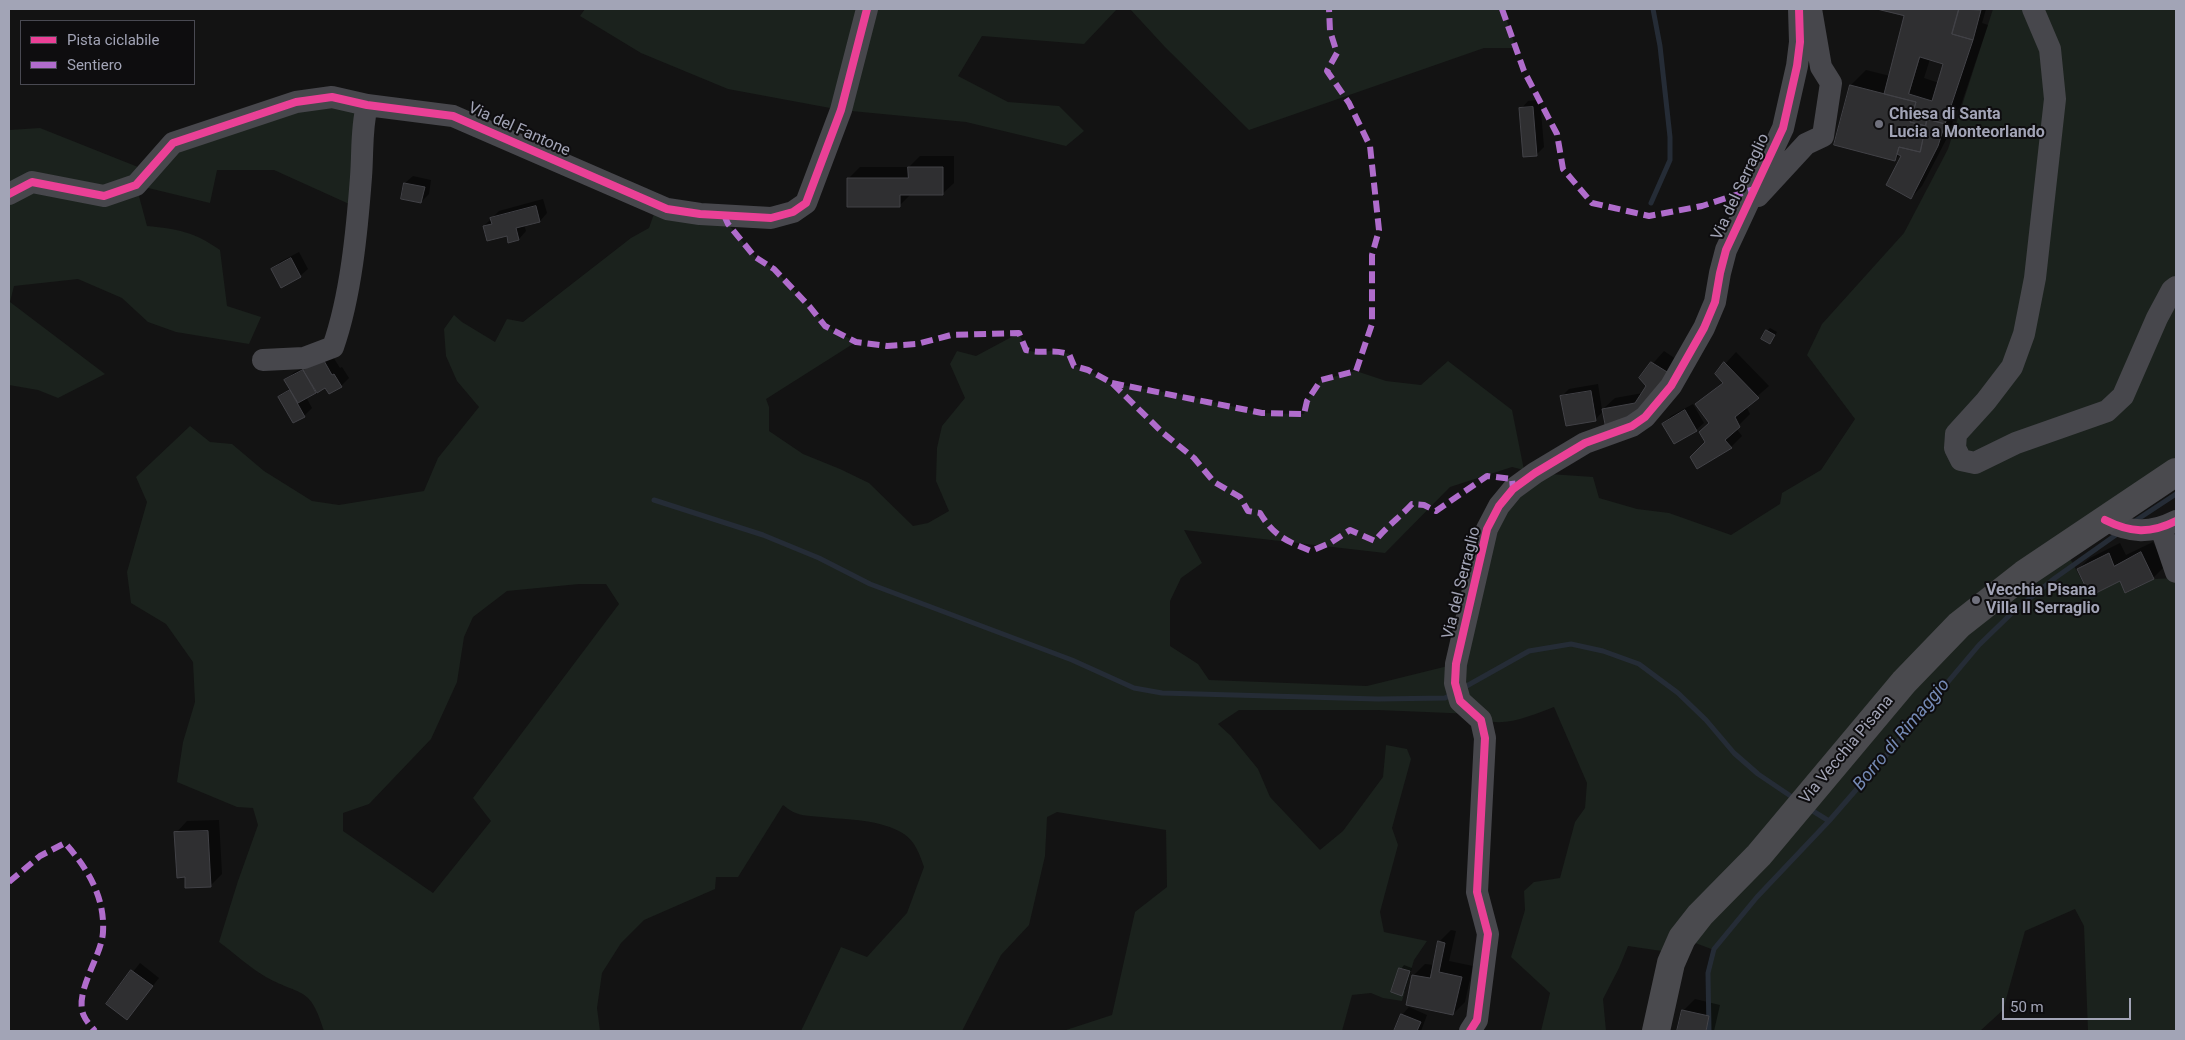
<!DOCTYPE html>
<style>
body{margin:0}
#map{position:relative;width:2185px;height:1040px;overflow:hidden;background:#131313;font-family:Roboto,sans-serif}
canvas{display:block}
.frame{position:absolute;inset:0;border:10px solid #a2a4b6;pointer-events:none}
.legend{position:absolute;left:20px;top:20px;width:175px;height:65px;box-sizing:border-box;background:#0e0d0f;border:1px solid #494952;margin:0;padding:6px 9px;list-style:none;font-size:15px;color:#a2a4b6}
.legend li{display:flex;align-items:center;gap:10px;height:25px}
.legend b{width:25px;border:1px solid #494952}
.scale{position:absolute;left:2002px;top:998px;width:129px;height:22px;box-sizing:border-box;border:2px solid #a2a4b6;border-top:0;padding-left:6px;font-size:15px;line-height:18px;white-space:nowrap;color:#a2a4b6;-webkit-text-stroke:4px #0e0d0f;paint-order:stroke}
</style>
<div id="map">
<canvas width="2185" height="1040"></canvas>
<div class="frame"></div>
<ul class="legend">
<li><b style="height:6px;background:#ea4096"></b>Pista ciclabile</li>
<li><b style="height:6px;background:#b06ccc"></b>Sentiero</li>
</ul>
<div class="scale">50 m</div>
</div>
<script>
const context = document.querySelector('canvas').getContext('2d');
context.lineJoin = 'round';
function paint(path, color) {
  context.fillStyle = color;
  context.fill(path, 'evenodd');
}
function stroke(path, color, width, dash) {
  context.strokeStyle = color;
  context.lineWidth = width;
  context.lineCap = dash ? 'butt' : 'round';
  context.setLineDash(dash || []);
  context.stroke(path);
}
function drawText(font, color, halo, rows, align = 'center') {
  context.font = font + ' Roboto,sans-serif';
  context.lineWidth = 4;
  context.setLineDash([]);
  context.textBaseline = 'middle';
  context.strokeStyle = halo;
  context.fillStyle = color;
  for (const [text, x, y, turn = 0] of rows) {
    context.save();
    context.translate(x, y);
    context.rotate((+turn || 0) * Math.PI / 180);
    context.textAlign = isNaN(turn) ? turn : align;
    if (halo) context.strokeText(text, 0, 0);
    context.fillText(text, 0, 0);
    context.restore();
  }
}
paint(new Path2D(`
 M 585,9 L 1117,9 L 1084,44 L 982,36 L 958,76 L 1008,102 L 1059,106 L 1084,131 L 1066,146 L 966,122 L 841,110 L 728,89 L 641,53 L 580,16 Z
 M 1130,9 L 1503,9 L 1516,48 L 1484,48 L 1249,130 L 1165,47 Z
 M 1993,9 L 2176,9 L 2176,458 L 2105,520 L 2064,547 L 2090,596 L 2120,581 L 2126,593 L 2154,579 L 2176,578 L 2176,1031 L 2088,1031 L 2084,926 L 2075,909 L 2025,931 L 2003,1010 L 1980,1031 L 1709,1031 L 1708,973 L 1714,950 L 1682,938 L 1675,953 L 1628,946 L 1619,968 L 1603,999 L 1606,1031 L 1541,1031 L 1550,993 L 1511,957 L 1525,910 L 1524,891 L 1534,882 L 1560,878 L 1575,822 L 1585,808 L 1587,783 L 1554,707 C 1529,716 1497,732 1473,714 L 1378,710 L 1239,710 L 1218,724 L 1231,736 L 1258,769 L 1270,797 L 1320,850 L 1343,831 L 1383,777 L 1386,745 L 1407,749 L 1411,759 L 1392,828 L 1398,845 L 1380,912 L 1384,932 L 1427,941 L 1414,960 L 1402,1001 L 1383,998 L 1371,993 L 1352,995 L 1342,1031 L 1063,1031 L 1112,1015 L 1135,912 L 1167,887 L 1166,830 L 1057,812 L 1047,817 L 1045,856 L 1029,925 L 1001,955 L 962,1031 L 801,1031 L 841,947 L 867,957 L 907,913 L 924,867 C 920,855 915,841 904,834 C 880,819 849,820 822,817 C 804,815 798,817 783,805 L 738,877 L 716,877 L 715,889 L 644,920 L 621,943 L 602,973 L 597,1008 L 600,1031 L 324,1031 C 310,985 302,997 266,977 C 250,968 234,953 219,942 L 238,881 L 258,825 L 253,808 L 237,807 L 177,782 L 183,742 L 195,702 L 193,662 L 166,624 L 131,603 L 127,572 L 147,502 L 136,477 L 190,426 L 210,442 L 232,444 L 264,471 L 312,501 L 339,505 L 424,491 L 438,458 L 479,407 L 457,381 L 446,356 L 444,329 L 454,315 L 462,322 L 495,342 L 507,319 L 523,322 L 631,238 L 649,228 L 657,205 L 728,224 L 755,257 L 774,269 L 829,328 L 856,342 L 766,399 L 769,407 L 769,431 L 803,454 L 840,469 L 869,483 L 913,526 L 928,523 L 949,511 L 936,481 L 937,448 L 942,426 L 965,398 L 950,364 L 957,351 L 976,356 L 1019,333 L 1026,350 L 1039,353 L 1054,350 L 1069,354 L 1074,366 L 1088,370 L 1112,383 L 1144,389 L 1178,394 L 1262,413 L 1304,414 L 1307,401 L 1321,380 L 1356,371 L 1386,381 L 1421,385 L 1448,361 L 1512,410 L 1524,470 L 1512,467 L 1450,487 L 1385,553 L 1184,530 L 1202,563 L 1181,578 L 1170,601 L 1170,646 L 1198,664 L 1209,680 L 1367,686 L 1456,664 L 1487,529 L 1535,473 L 1593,477 L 1599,498 L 1637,509 L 1669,513 L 1731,535 L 1780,504 L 1782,493 L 1821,470 L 1855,419 L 1807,355 L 1822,324 L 1904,233 L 1948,149 ZM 579,584 L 606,584 L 619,604 L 473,798 L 491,821 L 433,893 L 343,831 L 343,813 L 369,804 L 431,739 L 457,682 L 464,637 L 473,617 L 507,591 Z
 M 296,102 L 367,105 L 358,208 L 274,170 L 217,170 L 210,203 L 136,185 L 147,226 C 179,229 194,232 220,250 L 227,306 L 261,317 L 249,344 L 176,332 L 148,322 L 122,298 L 78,279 L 14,286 L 10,302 L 105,374 L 58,398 L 38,390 L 9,385 L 9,130 L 40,128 L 148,171 L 173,143 Z`), '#1b221d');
paint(new Path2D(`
 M 1882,9 L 1986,9 L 1982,23 L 1988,25 L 1960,108 L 1956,111 L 1949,134 L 1922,186 L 1911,198 L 1902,155 L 1900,154 L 1895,160 L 1851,85 L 1866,70 L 1890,76 L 1906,15 ZM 1930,59 L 1945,63 L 1939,83 L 1924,78 Z
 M 1540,100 L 1544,147 L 1536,155 L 1521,109 L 1528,101 Z
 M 920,156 L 954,156 L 954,183 L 942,194 L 911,194 L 899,206 L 848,179 L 860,167 L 909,167 Z
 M 413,176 L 431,180 L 429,194 L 421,202 L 405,183 Z
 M 543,199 L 547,213 L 540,221 L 524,225 L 526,231 L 519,239 L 484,226 L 499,211 Z
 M 299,252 L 308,269 L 300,276 L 273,269 L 280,262 Z
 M 1770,328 L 1777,332 L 1773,339 L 1767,331 Z
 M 1664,351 L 1682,363 L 1607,428 L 1603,411 L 1595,420 L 1562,396 L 1569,389 L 1598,384 L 1602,410 L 1615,398 L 1643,393 L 1648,386 L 1641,377 Z
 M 330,352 L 340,368 L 342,367 L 349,378 L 341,386 L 326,386 L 306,397 L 312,408 L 304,416 L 279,397 L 290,388 L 286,381 L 293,373 Z
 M 1736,352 L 1769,386 L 1746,406 L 1750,414 L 1736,428 L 1742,436 L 1731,447 L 1706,442 L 1710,423 L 1697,404 L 1723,382 L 1716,374 Z
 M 1693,404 L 1704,423 L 1696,430 L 1663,424 L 1671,416 Z
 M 2153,542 L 2165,566 L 2153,578 L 2120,580 L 2078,569 L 2090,558 L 2120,543 L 2126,555 Z
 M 219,820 L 222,874 L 210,886 L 186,876 L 176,833 L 187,821 Z
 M 1451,930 L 1456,931 L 1449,961 L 1473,966 L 1465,1002 L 1453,1014 L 1407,1004 L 1414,975 L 1425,964 L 1434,965 L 1439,942 Z
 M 140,963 L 159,978 L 127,1018 L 108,1004 Z
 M 1404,965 L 1412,968 L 1405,991 L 1401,994 L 1401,969 Z
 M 1695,999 L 1720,1005 L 1714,1031 L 1678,1031 L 1683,1011 Z
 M 1409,1007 L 1427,1015 L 1421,1031 L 1395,1031 L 1402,1015 Z`), '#0007');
stroke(new Path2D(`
 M 1651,203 L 1670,160 L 1670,137 L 1660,46 L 1653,9
 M 654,500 L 763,535 L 819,558 L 870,584 L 1072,660 L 1134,688 L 1162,693 L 1378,699 L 1445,698 L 1453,694
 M 2132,523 L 2176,494
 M 1463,688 L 1529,651 L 1571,644 L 1603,651 L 1639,664 L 1678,693 L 1706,720 L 1734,753 L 1758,774 L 1795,799
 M 1808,808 L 1829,821
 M 1709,1031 L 1708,973 L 1714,949 L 1757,897 L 1829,821 L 1889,752 L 1979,645 L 2014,611 L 2055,578 L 2120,532`), '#252c36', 5);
const building = new Path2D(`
 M 1877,9 L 1959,9 L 1952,34 L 1973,40 L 1945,124 L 1927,119 L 1926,126 L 1910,122 L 1916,102 L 1884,94 L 1904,16 ZM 1920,57 L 1943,64 L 1932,101 L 1909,94 Z
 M 1959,9 L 1981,10 L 1973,40 L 1952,34 Z
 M 1850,85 L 1916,102 L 1910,122 L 1926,126 L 1920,152 L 1899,147 L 1895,161 L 1834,145 Z
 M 1533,107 L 1537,156 L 1523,157 L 1519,108 Z
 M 1927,119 L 1945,124 L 1938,146 L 1911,199 L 1886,185 L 1901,156 L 1897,154 L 1899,147 L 1920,152 Z
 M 908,167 L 943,167 L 943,195 L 900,195 L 900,207 L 847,207 L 847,178 L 908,178 Z
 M 404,183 L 425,187 L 421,203 L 401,199 Z
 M 536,206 L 540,222 L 516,228 L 519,240 L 508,243 L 507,236 L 487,241 L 483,226 L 492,224 L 490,218 Z
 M 291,258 L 301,277 L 281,288 L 271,269 Z
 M 1766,330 L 1775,335 L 1770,344 L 1761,339 Z
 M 323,359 L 332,375 L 334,374 L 342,387 L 329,394 L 325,388 L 317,393 L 303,370 Z
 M 1651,362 L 1672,375 L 1636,419 L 1606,429 L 1602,409 L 1635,403 L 1646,386 L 1639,378 Z
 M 1724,362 L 1759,398 L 1735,417 L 1740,427 L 1725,440 L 1732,448 L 1697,469 L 1690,457 L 1705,442 L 1699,432 L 1709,423 L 1695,404 L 1723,383 L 1715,374 Z
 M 303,370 L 316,393 L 298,403 L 284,380 Z
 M 290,390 L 305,417 L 293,423 L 278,397 Z
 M 1591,391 L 1596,421 L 1566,426 L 1560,396 Z
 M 1685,410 L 1697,431 L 1674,444 L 1662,424 Z
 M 2141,552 L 2154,579 L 2125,593 L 2120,581 L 2090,596 L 2077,569 L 2109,553 L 2114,566 Z
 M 208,831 L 211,887 L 185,888 L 185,877 L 177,878 L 174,832 Z
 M 1438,941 L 1445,943 L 1439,972 L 1462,977 L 1453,1015 L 1406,1005 L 1412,975 L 1430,978 Z
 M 1399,968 L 1410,971 L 1402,996 L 1391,992 Z
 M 131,970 L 153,986 L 127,1020 L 106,1004 Z
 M 1682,1010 L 1709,1016 L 1706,1031 L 1677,1031 Z
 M 1401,1014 L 1421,1022 L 1417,1031 L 1394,1031 Z`);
paint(building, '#2f2f31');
stroke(building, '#424247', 1);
stroke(new Path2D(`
 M 2033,9 L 2050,49 L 2055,99 L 2035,278 L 2024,334 L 2012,367 L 1986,401 L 1956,434 L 1955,448 L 1961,460 L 1975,463 L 2016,443 L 2107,411 L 2123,396 L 2157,318 L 2172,290 L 2176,287
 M 9,194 L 32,182 L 104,196 L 136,185 L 173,143 L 296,102 L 332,97 L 367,105 L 453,116 L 667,209 L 700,214 L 771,218 L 793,212 L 806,203 L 841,110 L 867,9
 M 1758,196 L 1806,144 L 1823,136 L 1831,83 L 1821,67 L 1811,9
 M 263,360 L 304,358 L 333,347 C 351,296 357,230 361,177 C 363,151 361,130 367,105
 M 2105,520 C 2131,533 2150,534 2176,521
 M 2161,528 L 2176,572
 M 1470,1031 L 1477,1020 L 1488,934 L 1477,892 L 1485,738 L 1481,720 L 1460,701 L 1455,683 L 1456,664 L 1487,529 L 1499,506 L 1513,489 L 1535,473 L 1585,443 L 1632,426 L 1645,417 L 1671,386 L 1704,328 L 1715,302 L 1720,273 L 1726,250 L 1783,128 L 1797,66 L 1800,42 L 1799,9`), '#47474c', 22);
stroke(new Path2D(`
 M 1656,1031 L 1671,963 L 1682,938 L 1700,915 L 1759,855 L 1904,682 L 1959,625 L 2024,574 L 2176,472`), '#4a4a4e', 28);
stroke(new Path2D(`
 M 1502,9 L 1524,71 L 1557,134 L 1563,169 L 1592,203 L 1649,216 L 1702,206 L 1754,189
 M 724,215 L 728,224 L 755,257 L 774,269 L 810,307 L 825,326 L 856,342 L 887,346 L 917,344 L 951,335 L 1019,333 L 1026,350 C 1043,354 1051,349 1069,354 L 1074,366 L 1088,370 L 1112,383 L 1163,433 L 1194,458 L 1214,482 L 1240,497 L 1248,511 L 1260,513 C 1274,536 1286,541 1311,551 L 1330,543 L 1350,530 L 1375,541 C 1386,527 1400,517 1412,504 L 1424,505 L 1436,511 L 1487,476 L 1512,479 L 1513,489
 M 1112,383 L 1262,413 L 1304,414 L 1307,401 L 1321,380 L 1356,371 L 1372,324 L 1372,255 L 1379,230 L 1370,146 L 1349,103 L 1327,71 L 1337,53 L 1330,31 L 1329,9
 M 9,882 L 40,856 L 65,843 C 88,869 105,897 103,932 C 102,956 73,993 84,1016 C 86,1021 92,1027 95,1031`), '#b06ccc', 6, [12, 6]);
stroke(new Path2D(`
 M 9,194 L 32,182 L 104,196 L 136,185 L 173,143 L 296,102 L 332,97 L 367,105 L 453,116 L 667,209 L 700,214 L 771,218 L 793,212 L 806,203 L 841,110 L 867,9
 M 2105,520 C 2131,533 2150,534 2176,521
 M 1470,1031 L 1477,1020 L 1488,934 L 1477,892 L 1485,738 L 1481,720 L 1460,701 L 1455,683 L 1456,664 L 1487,529 L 1499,506 L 1513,489 L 1535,473 L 1585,443 L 1632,426 L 1645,417 L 1671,386 L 1704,328 L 1715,302 L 1720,273 L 1726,250 L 1783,128 L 1797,66 L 1800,42 L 1799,9`), '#ea4096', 8);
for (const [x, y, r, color] of [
 [1879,124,5,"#70717d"],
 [1976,600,5,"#70717d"]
]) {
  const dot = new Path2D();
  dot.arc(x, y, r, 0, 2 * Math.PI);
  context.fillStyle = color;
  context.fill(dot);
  stroke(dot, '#0e0d0f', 2);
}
drawText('bold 16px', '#a2a4b6', '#0e0d0f', [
 ["Chiesa di Santa",1889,115],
 ["Lucia a Monteorlando",1889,133],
 ["Vecchia Pisana",1986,591],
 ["Villa Il Serraglio",1986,609]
], 'left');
drawText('16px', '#a2a4b6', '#0e0d0f', [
 ["Via del Fantone",519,130,24],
 ["Via del Serraglio",1741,187,-65],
 ["Via del Serraglio",1462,583,-76],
 ["Via Vecchia Pisana",1847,750,-50]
]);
drawText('italic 18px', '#758ab5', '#0e0d0f', [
 ["Borro di Rimaggio",1902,735,-50]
]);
</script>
